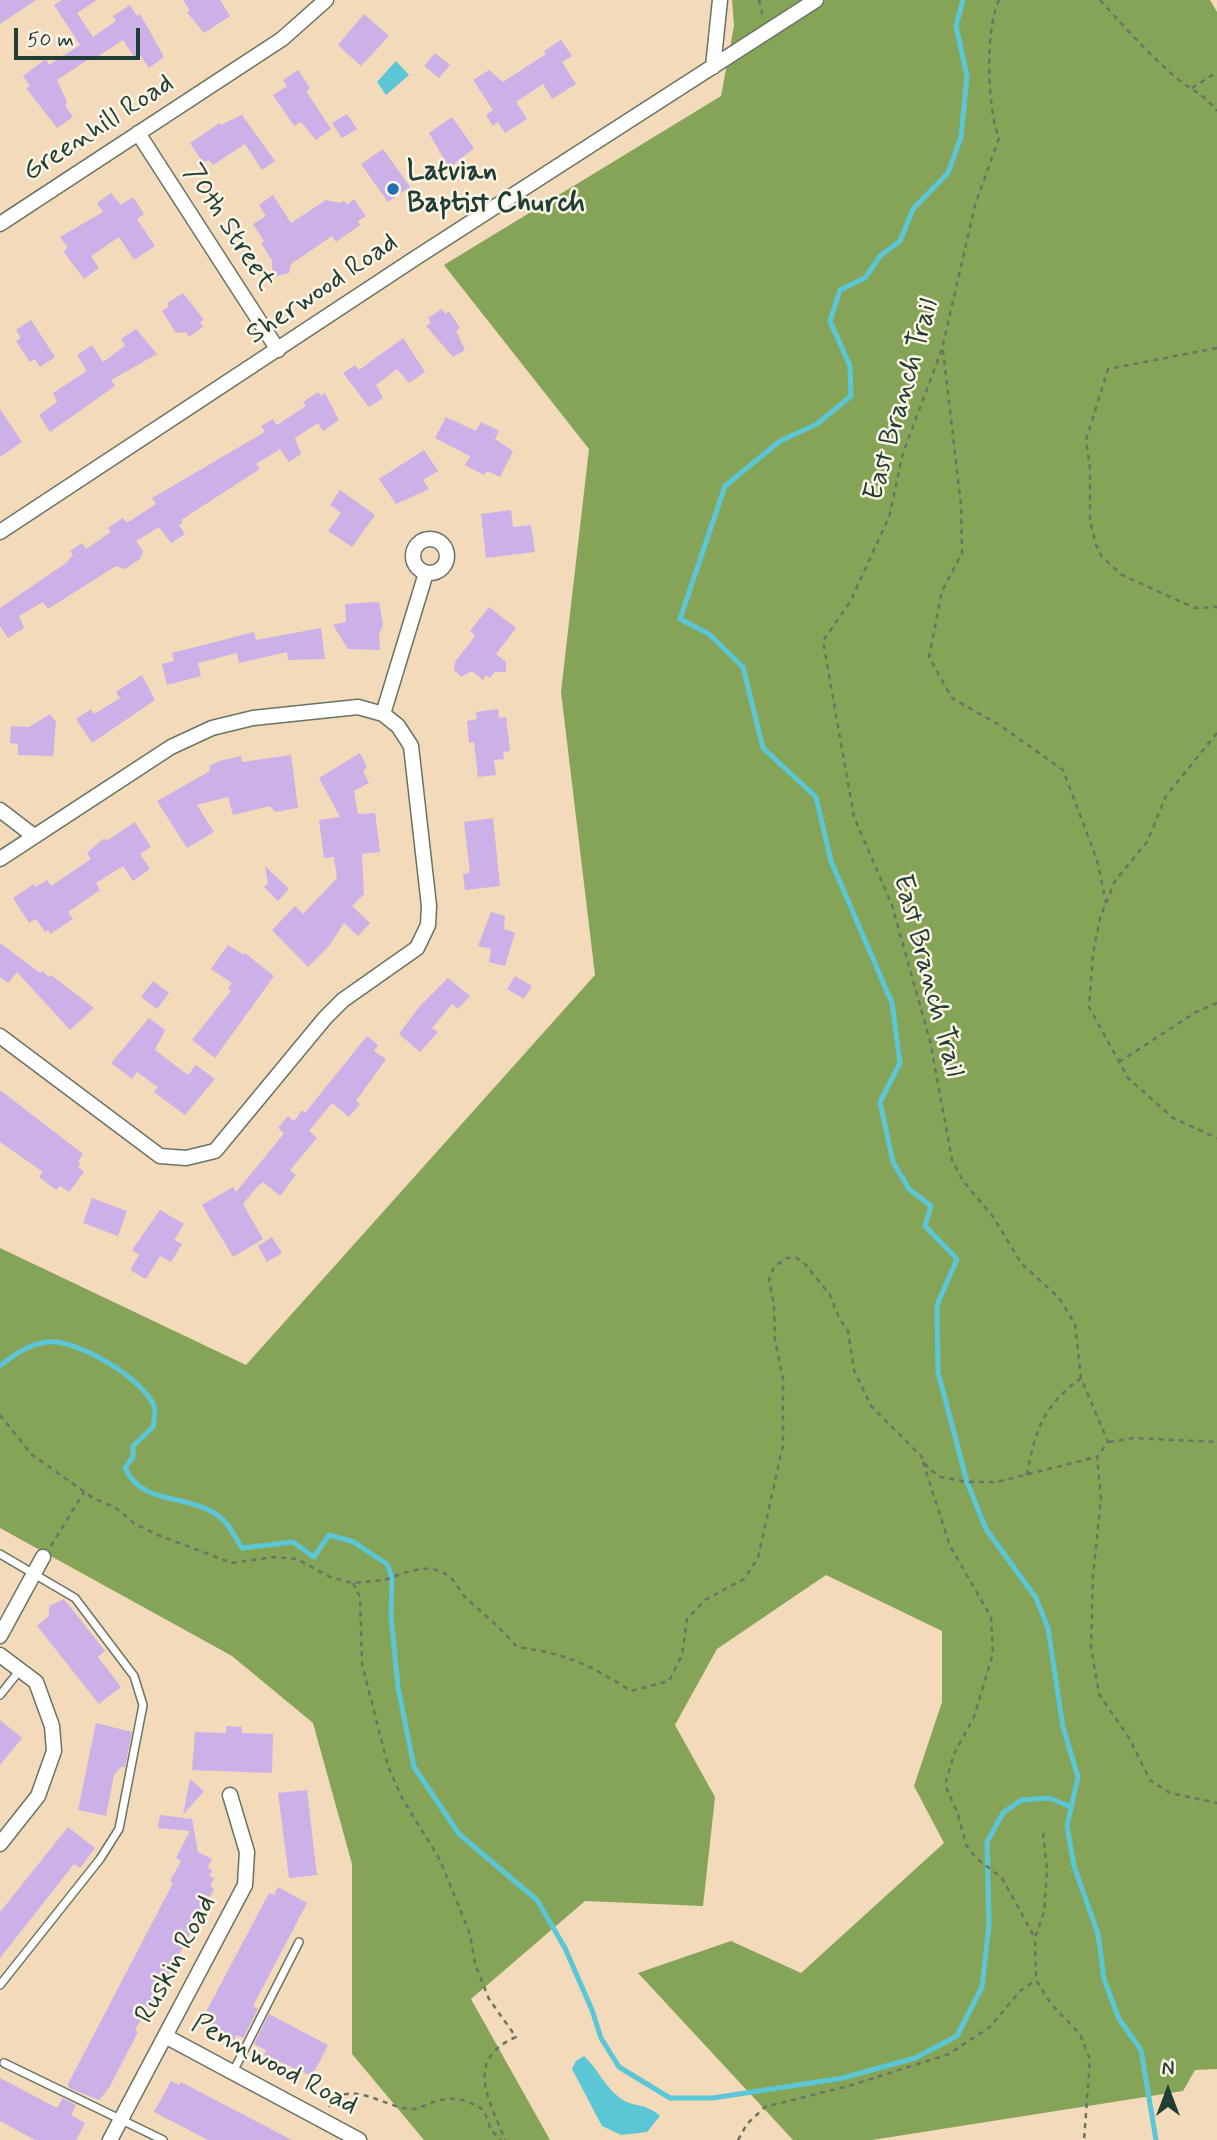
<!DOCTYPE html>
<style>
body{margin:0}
#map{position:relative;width:1217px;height:2140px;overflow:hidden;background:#f2daba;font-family:Mynerve,sans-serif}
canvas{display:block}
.north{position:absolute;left:1133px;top:2056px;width:70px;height:70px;-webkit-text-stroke:5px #fcf5e5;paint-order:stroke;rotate:0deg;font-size:19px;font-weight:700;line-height:28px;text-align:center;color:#1f3d34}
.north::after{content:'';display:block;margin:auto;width:24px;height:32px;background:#1f3d34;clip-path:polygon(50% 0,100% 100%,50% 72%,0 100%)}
.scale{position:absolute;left:14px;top:28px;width:126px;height:32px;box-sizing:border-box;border:4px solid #1f3d34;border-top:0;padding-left:9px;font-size:21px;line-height:24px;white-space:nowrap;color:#1f3d34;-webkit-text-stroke:5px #fcf5e5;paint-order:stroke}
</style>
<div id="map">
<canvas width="1217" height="2140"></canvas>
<div class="north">N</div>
<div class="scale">50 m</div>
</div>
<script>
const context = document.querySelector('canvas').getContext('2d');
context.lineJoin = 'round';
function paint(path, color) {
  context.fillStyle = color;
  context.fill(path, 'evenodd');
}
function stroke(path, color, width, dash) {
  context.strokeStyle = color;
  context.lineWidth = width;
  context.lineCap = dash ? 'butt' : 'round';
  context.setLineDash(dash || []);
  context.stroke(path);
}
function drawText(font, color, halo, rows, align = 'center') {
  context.font = font + ' Mynerve,sans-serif';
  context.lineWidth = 5;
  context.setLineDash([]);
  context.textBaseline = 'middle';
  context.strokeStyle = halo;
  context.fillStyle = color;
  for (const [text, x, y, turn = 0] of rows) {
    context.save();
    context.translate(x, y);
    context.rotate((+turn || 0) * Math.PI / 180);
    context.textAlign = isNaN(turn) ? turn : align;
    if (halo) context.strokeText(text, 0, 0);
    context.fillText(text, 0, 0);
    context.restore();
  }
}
paint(new Path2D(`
 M 732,0 L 1210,0 L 1217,12 L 1217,2069 L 1195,2070 L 1183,2091 L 872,2140 L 793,2140 L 638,1973 L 731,1941 L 801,1973 L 944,1843 L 914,1786 L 942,1702 L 942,1631 L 826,1575 L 717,1649 L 675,1725 L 715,1797 L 703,1906 L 585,1901 L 471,1999 L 550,2140 L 424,2140 L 352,2054 L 352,1864 L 313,1723 L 232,1656 L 0,1528 L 0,1248 L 246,1365 L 595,975 L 561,692 L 589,449 L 444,265 L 721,96 L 734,26 Z`), '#86a458');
paint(new Path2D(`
 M 396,61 L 409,75 L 386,95 L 377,82 Z
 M 584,2056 C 598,2069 604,2086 620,2098 C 633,2108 645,2102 660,2116 L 647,2132 L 621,2135 L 602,2126 L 572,2069 L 576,2061 Z`), '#5bc6d5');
stroke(new Path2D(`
 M 963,0 L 956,26 L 967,76 L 961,137 L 948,173 L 913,209 L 900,241 L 880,256 L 865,278 L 840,290 L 830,321 L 850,366 L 851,396 L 817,424 L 780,441 L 725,486 L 680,619 L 709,634 L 743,667 L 763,748 L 816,797 L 831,861 L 892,1003 L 900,1063 L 880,1102 L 893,1162 L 909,1189 L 931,1206 L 925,1226 L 957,1259 L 937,1305 L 938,1372 L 967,1482 L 986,1529 L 1036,1598 L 1048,1628 L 1063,1727 L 1078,1777 L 1067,1826 L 1074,1866 L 1098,1934 L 1104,1979 L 1119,2019 L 1141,2050 L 1156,2140
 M 0,1366 C 15,1354 27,1345 47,1342 C 76,1338 144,1379 154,1406 C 156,1412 154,1421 153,1427 L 133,1446 L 133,1457 L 125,1468 C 142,1508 195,1492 223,1520 C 231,1527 236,1539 242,1548 L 293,1542 L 314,1557 L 329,1535 L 354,1542 L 370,1553 L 387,1564 L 392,1577 L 391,1616 L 398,1687 L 414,1767 L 459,1834 L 537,1900 L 565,1948 L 592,2010 L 601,2038 L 619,2067 L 670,2098 L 713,2098 L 843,2078 L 915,2058 L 957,2036 L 982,1987 L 989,1925 L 987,1842 L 1003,1813 L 1021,1800 L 1049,1798 L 1071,1807`), '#5bc6d5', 5);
paint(new Path2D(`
 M 0,0 L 36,0 L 0,24 Z
 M 62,0 L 97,0 L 77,13 L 93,37 L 116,21 L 113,16 L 130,5 L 137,16 L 140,14 L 164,57 L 149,68 L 140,55 L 135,58 L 123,40 L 91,61 L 89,59 L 57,80 L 67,102 L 65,105 L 73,117 L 57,128 L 26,88 L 30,86 L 23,76 L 46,59 L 49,65 L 80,45 L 54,5 Z
 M 183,0 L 220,0 L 230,16 L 204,33 L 187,12 L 190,11 Z
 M 364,14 L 389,36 L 361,66 L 338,45 Z
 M 561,40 L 572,56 L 562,62 L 576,84 L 552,99 L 543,84 L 516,102 L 527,119 L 505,133 L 498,122 L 493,126 L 486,115 L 493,110 L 473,80 L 489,70 L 503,82 L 546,54 L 544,51 Z
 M 435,53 L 450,65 L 439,78 L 424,66 Z
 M 298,70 L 310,88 L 306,91 L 331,129 L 316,140 L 301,122 L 294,126 L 273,95 L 287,86 L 283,80 Z
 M 347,114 L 357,129 L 342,138 L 332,123 Z
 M 242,115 L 275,161 L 262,170 L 245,144 L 213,165 L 209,160 L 203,163 L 190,143 L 220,123 L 221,125 Z
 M 452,117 L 474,148 L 449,168 L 429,133 Z
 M 383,149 L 410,187 L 388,202 L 361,164 Z
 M 111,193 L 121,205 L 133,197 L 144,214 L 137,219 L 155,246 L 134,260 L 119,237 L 91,256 L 99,268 L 84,279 L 63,251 L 68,248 L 60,237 L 103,212 L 97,203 Z
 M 273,195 L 291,223 L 326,200 L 340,203 L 344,201 L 347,205 L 354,199 L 366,216 L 358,221 L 360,225 L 336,242 L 332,236 L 291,264 L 289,273 L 277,276 L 272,272 L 272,260 L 261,243 L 264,241 L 253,224 L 266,216 L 259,205 Z
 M 183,293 L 204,320 L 200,322 L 203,327 L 189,337 L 186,332 L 176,333 L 162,311 L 169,306 L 167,303 Z
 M 442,309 L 445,314 L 449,311 L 460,328 L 456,331 L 465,350 L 453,357 L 426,326 L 431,323 L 428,318 Z
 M 31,320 L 55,357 L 40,367 L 35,359 L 30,362 L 16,341 L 21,338 L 16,330 Z
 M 136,329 L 157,354 L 111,380 L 115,386 L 50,432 L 39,415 L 57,402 L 53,393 L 87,371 L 77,355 L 92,345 L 103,362 L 125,346 L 121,339 Z
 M 403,338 L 425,372 L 409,383 L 397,369 L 376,385 L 383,398 L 369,407 L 343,373 L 355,365 L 359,370 Z
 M 318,392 L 321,396 L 325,393 L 339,420 L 323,431 L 318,423 L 295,438 L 301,454 L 289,462 L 280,449 L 256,464 L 260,469 L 181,520 L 183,523 L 179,525 L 185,534 L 171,543 L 159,527 L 136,541 L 143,551 L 140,559 L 125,569 L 116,566 L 48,609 L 43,602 L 19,616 L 24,628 L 8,638 L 0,626 L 0,608 L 66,563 L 73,555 L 70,551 L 82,543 L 86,549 L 111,532 L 108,528 L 123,518 L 126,522 L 130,521 L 156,504 L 152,498 L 265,432 L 261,426 L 273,419 L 277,425 L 306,406 L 303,402 Z
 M 0,409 L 22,442 L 0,457 Z
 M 446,417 L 476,431 L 481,422 L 499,431 L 495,439 L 513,451 L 500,477 L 487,471 L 484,475 L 465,465 L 470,456 L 435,438 Z
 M 424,450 L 438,471 L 423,480 L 429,489 L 396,504 L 379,479 Z
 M 340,490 L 375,515 L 352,547 L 328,531 L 341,513 L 330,505 Z
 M 511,510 L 513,527 L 531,525 L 535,552 L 486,558 L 481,514 Z
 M 379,602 L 383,624 L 379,635 L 380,650 L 348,649 L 333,625 L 346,622 L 345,604 Z
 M 489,607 L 516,628 L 496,654 L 506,662 L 506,672 L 495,672 L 490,678 L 486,675 L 483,680 L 472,671 L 461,677 L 454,670 L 455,662 L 475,636 L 470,631 Z
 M 321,628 L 325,659 L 288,660 L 287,652 L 239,663 L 237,653 L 198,663 L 201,676 L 167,685 L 162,664 L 174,661 L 172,653 L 254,632 L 256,640 Z
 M 142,675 L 155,700 L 92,743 L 76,719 L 91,709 L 94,714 L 120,698 L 116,692 Z
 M 498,709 L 499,718 L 506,717 L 510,751 L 503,752 L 504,759 L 494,760 L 496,775 L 478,777 L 474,742 L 469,743 L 467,721 L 477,719 L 476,712 Z
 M 50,714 L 56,722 L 53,756 L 18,755 L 18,744 L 10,743 L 11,726 L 29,727 Z
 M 360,753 L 367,767 L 363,771 L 369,783 L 354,791 L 358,814 L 375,813 L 380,852 L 362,854 L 364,894 L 352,906 L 370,923 L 358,936 L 344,923 L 329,946 L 308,967 L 272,930 L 295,906 L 303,914 L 337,878 L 334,857 L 324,858 L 319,820 L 340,817 L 319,778 Z
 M 291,755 L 298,808 L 275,812 L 270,806 L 233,815 L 228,797 L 197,805 L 214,832 L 187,848 L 157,801 L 210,771 L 209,766 L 219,761 L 241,756 L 242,762 Z
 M 493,818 L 500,886 L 465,890 L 463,874 L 470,873 L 464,822 Z
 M 135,822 L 151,847 L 140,854 L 150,869 L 133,881 L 123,866 L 96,883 L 100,890 L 68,912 L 73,919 L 50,934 L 49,930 L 45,932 L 36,919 L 29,923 L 13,898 L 34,884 L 36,887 L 47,880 L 51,886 L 91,859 L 87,853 L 103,839 L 108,840 Z
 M 265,866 L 289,889 L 278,901 L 264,887 L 268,883 Z
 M 491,912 L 505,916 L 504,929 L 515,933 L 505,966 L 489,962 L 491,949 L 478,946 Z
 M 0,943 L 40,973 L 43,971 L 49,977 L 51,975 L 94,1008 L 70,1030 L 17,972 L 8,983 L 0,977 Z
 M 228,945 L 244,955 L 245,953 L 274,976 L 215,1058 L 192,1040 L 231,991 L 228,989 L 232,983 L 211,969 Z
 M 515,976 L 532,986 L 524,999 L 507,989 Z
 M 448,978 L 470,996 L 458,1009 L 452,1004 L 432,1028 L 438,1032 L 420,1052 L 399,1034 L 419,1007 Z
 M 153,981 L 169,993 L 157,1009 L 141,997 Z
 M 149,1018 L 165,1030 L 155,1050 L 188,1075 L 196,1065 L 215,1079 L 185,1115 L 154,1092 L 158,1087 L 137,1072 L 132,1079 L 111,1063 Z
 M 367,1036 L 378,1045 L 374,1051 L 386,1059 L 356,1101 L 360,1104 L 349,1117 L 332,1103 L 309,1131 L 317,1138 L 290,1170 L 296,1175 L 280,1196 L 263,1182 L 257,1187 L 243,1204 L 263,1239 L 233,1257 L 202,1205 L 233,1187 L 236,1192 L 278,1141 L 284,1133 L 278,1128 L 288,1116 L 294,1121 L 302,1110 L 305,1113 Z
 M 0,1090 L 83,1154 L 78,1162 L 81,1164 L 78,1167 L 84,1172 L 69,1192 L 60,1186 L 56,1190 L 39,1177 L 43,1172 L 0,1142 Z
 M 92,1198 L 127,1211 L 118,1236 L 83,1223 Z
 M 160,1210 L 184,1224 L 174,1240 L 182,1244 L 171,1262 L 160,1256 L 146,1279 L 130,1270 L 139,1255 L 132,1250 Z
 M 272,1237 L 282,1253 L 267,1262 L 258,1246 Z
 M 64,1599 L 105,1651 L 98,1657 L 121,1687 L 99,1704 L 37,1626 L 49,1616 L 49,1606 Z
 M 0,1720 L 22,1738 L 0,1765 Z
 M 96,1723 L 132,1732 L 125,1767 L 121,1767 L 114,1775 L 106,1816 L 78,1810 Z
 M 226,1726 L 242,1727 L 242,1733 L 273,1734 L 272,1773 L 192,1770 L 195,1732 L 226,1733 Z
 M 190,1779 L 204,1791 L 183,1815 Z
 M 307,1790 L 317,1875 L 289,1878 L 278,1793 Z
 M 160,1815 L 192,1819 L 198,1852 L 212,1859 L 208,1867 L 212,1871 L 209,1876 L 214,1878 L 210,1886 L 214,1889 L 150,2009 L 148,2007 L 135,2030 L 138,2032 L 109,2088 L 99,2100 L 69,2088 L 68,2084 L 173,1883 L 170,1881 L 181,1861 L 176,1858 L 190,1831 L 158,1828 Z
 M 68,1827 L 95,1848 L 80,1868 L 74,1864 L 0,1958 L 0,1912 Z
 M 278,1887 L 307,1903 L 253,2006 L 258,2009 L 243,2038 L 237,2035 L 234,2040 L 203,2024 L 208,2015 L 205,2014 L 269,1893 L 274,1895 Z
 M 269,2014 L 328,2045 L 312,2076 L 264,2055 L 266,2050 L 254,2044 Z
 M 0,2078 L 57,2108 L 63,2098 L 76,2105 L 71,2115 L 85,2123 L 76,2140 L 35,2140 L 0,2121 Z
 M 171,2081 L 179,2085 L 181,2082 L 292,2140 L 208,2140 L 154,2112 Z`), '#cbb1e7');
const service = new Path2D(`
 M 0,1554 L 75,1598 L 134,1676 L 143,1705 L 119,1829 L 100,1859 L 0,1985
 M 0,1695 L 20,1670
 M 4,2063 L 163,2140
 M 233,2072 L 299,1942`);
const minor = new Path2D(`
 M 713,67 L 720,0
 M 138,133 L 278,350
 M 0,224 L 282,39 L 326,0
 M 0,532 L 417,257 L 816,0
 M413 556a17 17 0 1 1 34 0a17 17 0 1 1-34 0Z
 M 383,714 L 426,573
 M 0,810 L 34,836
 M 0,859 L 171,747 L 212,728 L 253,718 L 358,707 L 383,714 L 398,726 L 411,746 L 429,906 L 428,925 L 417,948 L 343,1000 L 325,1018 L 215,1151 L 186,1158 L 160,1156 L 0,1036
 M 0,1636 L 43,1557
 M 0,1655 L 36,1682 L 52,1726 L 54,1751 L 38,1796 L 0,1844
 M 165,2036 L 359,2140
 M 110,2140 L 245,1885 L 247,1852 L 230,1795`);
stroke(service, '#697463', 10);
stroke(minor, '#697463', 17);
stroke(new Path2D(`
 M 759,0 L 763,17
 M 999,0 C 985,30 987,108 999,138 L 975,205 L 942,349 L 903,453 L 889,517 L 850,602 L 823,641 L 854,817 L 892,905 L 930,1041 L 952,1160 L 963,1181 L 994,1218 L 1021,1263 L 1059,1298 L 1075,1324 L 1081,1378 L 1108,1442 L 1097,1457 L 1101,1499 L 1093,1576 L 1091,1647 L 1099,1694 L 1129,1738 L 1150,1780 L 1170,1793 L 1217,1803
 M 1100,0 C 1124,27 1148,53 1174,76 C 1191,91 1201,91 1217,111
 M 1192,88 L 1217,72
 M 1217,348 L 1108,369 L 1086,440 L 1090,468 L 1090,520 L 1096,545 L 1102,557 L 1122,575 L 1195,608 L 1217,607
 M 943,350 L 961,505 L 962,553 L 942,591 L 929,657 L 952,698 L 1001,726 L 1063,770 L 1097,860 L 1106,903
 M 1217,733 L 1166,796 L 1147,842 L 1115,881 L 1100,918 L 1093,953 L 1089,1007 L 1128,1078 L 1173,1118 L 1217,1138
 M 1119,1062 L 1196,1012 L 1217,1003
 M 0,1415 L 31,1454 L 93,1498 L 116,1508 L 135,1524 L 158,1535 L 232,1563 L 273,1557 L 297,1559 L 330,1577 L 353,1583 L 383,1580
 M 1109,1442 L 1134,1438 L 1217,1442
 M 923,1462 L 950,1546 L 991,1617 L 993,1653 L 974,1717 L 954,1754 L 945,1785 L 958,1814 L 966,1845 L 976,1858 L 1002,1878 L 1035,1938
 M 1027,1475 C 1035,1430 1043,1406 1081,1378
 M 51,1546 L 84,1492
 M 385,1580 C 406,1572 433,1560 452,1579 C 458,1586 462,1595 469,1601 C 486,1616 502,1629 517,1647 C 568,1654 588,1664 631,1691 L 669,1681 L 682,1655 L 687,1619 L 705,1600 L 744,1579 L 758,1558 L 783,1445 L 783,1379 L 775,1340 L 774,1305 L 769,1280 L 774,1267 L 786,1258 L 797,1258 L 805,1264 L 830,1295 L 839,1318 L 848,1331 L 854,1370 L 871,1406 L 921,1456 L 929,1469 L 941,1477 L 967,1482 L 997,1482 L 1096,1457
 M 353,1583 L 360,1597 L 362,1664 L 388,1766 L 402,1798 L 440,1860 L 470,1934 L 475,1964 L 489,1999 L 516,2037 C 463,2060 490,2101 505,2140
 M 1043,1833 L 1047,1870 L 1044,1912 L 1035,1938 L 1036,1980 L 1051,2004 L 1080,2034 L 1090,2060 L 1084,2140
 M 329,2107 C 346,2077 383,2106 408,2109 C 416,2110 421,2107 428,2104 C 450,2095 464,2098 484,2110 L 491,2130 L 501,2140
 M 738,2140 L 747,2124 L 765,2107 L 852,2085 L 949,2054 L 990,2027 L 1020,1991 L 1036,1980`), '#697463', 2.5, [5, 5]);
stroke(service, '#fff', 7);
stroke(minor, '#fff', 14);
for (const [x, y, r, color] of [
 [393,189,7,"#1f6fb2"]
]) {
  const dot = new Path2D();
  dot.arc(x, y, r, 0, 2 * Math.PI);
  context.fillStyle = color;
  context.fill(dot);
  stroke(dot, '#fcf5e5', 2.5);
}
drawText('28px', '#1f3d34', '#fcf5e5', [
 ["Greenhill Road",99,129,-33],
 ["70th Street",228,228,57],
 ["Sherwood Road",323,290,-34],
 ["East Branch Trail",903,400,-74],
 ["East Branch Trail",927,976,75],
 ["Ruskin Road",177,1960,-62],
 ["Pennwood Road",274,2066,28]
]);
drawText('bold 28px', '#1f3d34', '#fcf5e5', [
 ["Latvian",407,173],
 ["Baptist Church",407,205]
], 'left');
</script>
